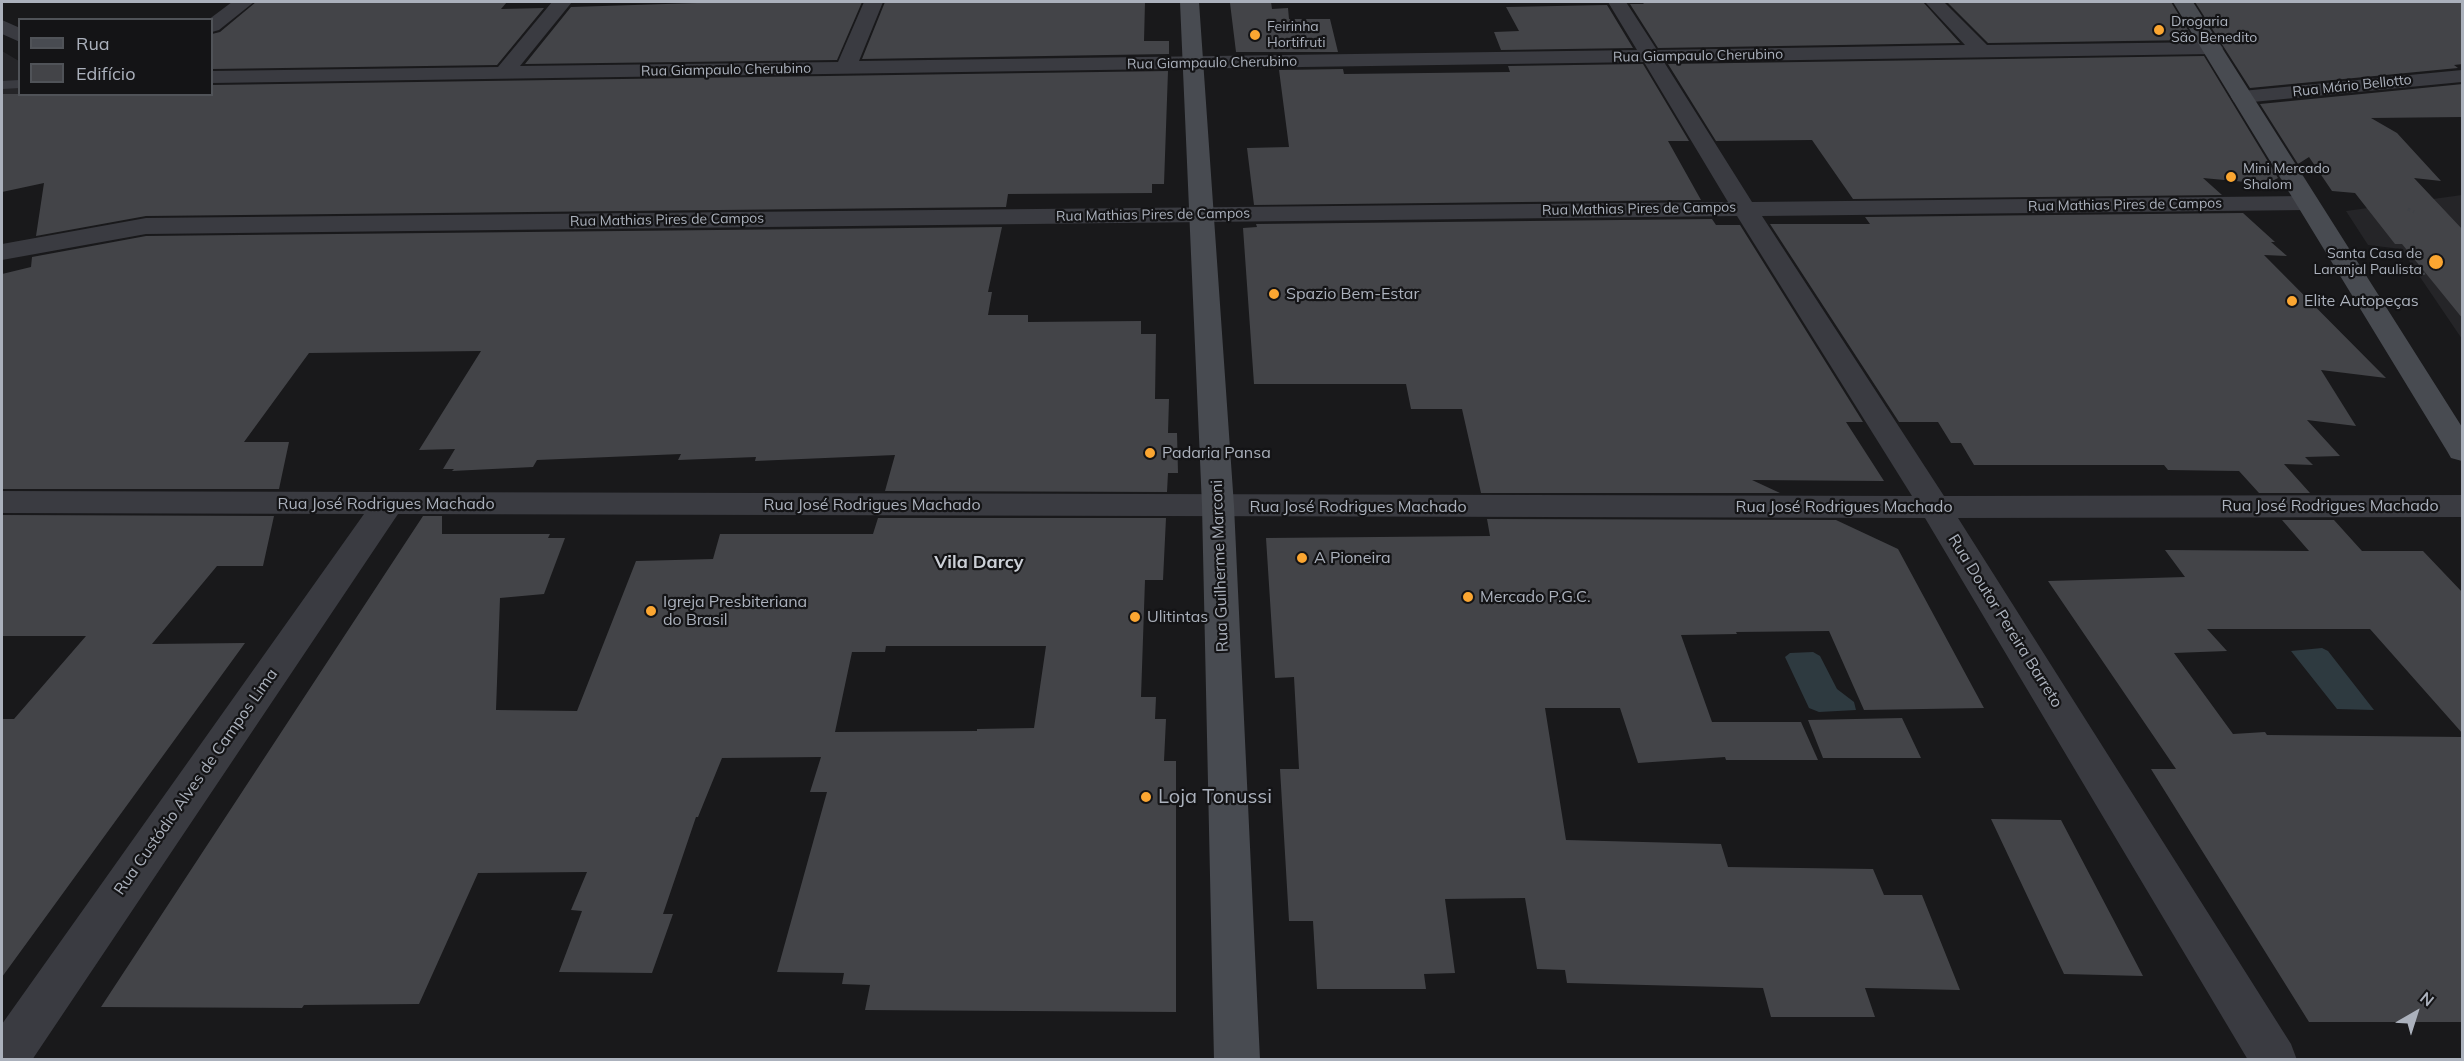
<!DOCTYPE html>
<meta charset="utf-8">
<style>
body{margin:0}
#map{position:relative;width:2464px;height:1061px;overflow:hidden;background:#19191b;font-family:Mulish,sans-serif}
canvas{display:block}
.frame{position:absolute;inset:0;border:3px solid #abb1bc;pointer-events:none}
.legend{position:absolute;left:18px;top:18px;width:195px;height:78px;box-sizing:border-box;background:#141416;border:2px solid #505358;margin:0;padding:8px 10px;list-style:none;font-size:18px;color:#abb1bc}
.legend li{display:flex;align-items:center;gap:12px;height:30px}
.legend b{width:30px;border:2px solid #505358}
.north{position:absolute;left:2386px;top:983px;width:60px;height:60px;-webkit-text-stroke:4px #141416;paint-order:stroke;rotate:39deg;font-size:16px;font-weight:700;line-height:24px;text-align:center;color:#abb1bc}
.north::after{content:'';display:block;margin:auto;width:21px;height:27px;background:#abb1bc;clip-path:polygon(50% 0,100% 100%,50% 72%,0 100%)}
</style>
<div id="map">
<canvas width="2464" height="1061"></canvas>
<div class="frame"></div>
<ul class="legend">
<li><b style="height:8px;background:#484b51"></b>Rua</li>
<li><b style="height:16px;background:#434448"></b>Edifício</li>
</ul>
<div class="north">N</div>
</div>
<script>
const context = document.querySelector('canvas').getContext('2d');
context.lineJoin = 'round';
function paint(path, color) {
  context.fillStyle = color;
  context.fill(path, 'evenodd');
}
function stroke(path, color, width, dash) {
  context.strokeStyle = color;
  context.lineWidth = width;
  context.lineCap = dash ? 'butt' : 'round';
  context.setLineDash(dash || []);
  context.stroke(path);
}
function drawText(font, color, halo, rows, align = 'center') {
  context.font = font + ' Mulish,sans-serif';
  context.lineWidth = 4.5;
  context.setLineDash([]);
  context.textBaseline = 'middle';
  context.strokeStyle = halo;
  context.fillStyle = color;
  for (const [text, x, y, turn = 0] of rows) {
    context.save();
    context.translate(x, y);
    context.rotate((+turn || 0) * Math.PI / 180);
    context.textAlign = isNaN(turn) ? turn : align;
    if (halo) context.strokeText(text, 0, 0);
    context.fillText(text, 0, 0);
    context.restore();
  }
}
paint(new Path2D(`
 M 2,51 L 19,61 L 20,94 L 80,116 L 2,117 Z
 M 2462,195 L 2462,339 L 2401,249 L 2368,245 L 2346,211 Z`), '#252528');
paint(new Path2D(`
 M 2322,648 L 2328,651 L 2374,710 L 2337,709 L 2291,651 Z
 M 1813,652 L 1820,656 L 1837,689 L 1854,702 L 1856,710 L 1819,712 L 1809,708 L 1785,657 L 1790,653 Z`), '#2e3a40');
paint(new Path2D(`
 M 256,2 L 507,2 L 501,9 L 544,8 L 497,65 L 212,69 L 212,34 L 220,32 Z
 M 728,2 L 862,2 L 837,60 L 525,64 L 571,7 Z
 M 885,2 L 1145,2 L 1144,41 L 1169,41 L 1169,54 L 862,59 Z
 M 1271,2 L 1272,9 L 1288,8 L 1289,19 L 1330,19 L 1338,52 L 1236,52 L 1230,3 Z
 M 1642,2 L 1923,2 L 1960,43 L 1658,48 L 1630,4 L 1644,4 Z
 M 1947,2 L 2171,2 L 2194,40 L 1988,43 Z
 M 2195,2 L 2463,2 L 2463,64 L 2454,65 L 2458,68 L 2250,88 Z
 M 1607,5 L 1633,48 L 1501,50 L 1494,32 L 1519,31 L 1506,7 Z
 M 2204,56 L 2278,178 L 2267,184 L 2203,178 L 2222,195 L 1853,199 L 1812,140 L 1716,141 L 1668,64 Z
 M 1643,64 L 1689,141 L 1668,141 L 1701,200 L 1254,205 L 1247,148 L 1289,147 L 1279,70 L 1343,69 L 1344,74 L 1510,72 L 1508,66 Z
 M 1168,71 L 1164,184 L 1152,184 L 1152,193 L 1008,194 L 1006,207 L 146,216 L 36,236 L 44,183 L 2,192 L 2,94 L 212,94 L 212,85 Z
 M 2463,84 L 2463,117 L 2371,118 L 2397,133 L 2441,181 L 2414,178 L 2463,230 L 2463,319 L 2402,244 L 2395,244 L 2355,193 L 2332,191 L 2309,157 L 2298,164 L 2260,104 Z
 M 2243,213 L 2275,242 L 2271,242 L 2287,256 L 2264,255 L 2386,378 L 2321,370 L 2356,426 L 2307,420 L 2340,456 L 2305,457 L 2313,465 L 2284,464 L 2310,493 L 2259,493 L 2239,471 L 2168,470 L 2164,465 L 1974,465 L 1961,443 L 1951,443 L 1938,422 L 1899,422 L 1770,224 L 1870,224 L 1865,217 Z
 M 1712,219 L 1716,225 L 1740,225 L 1863,422 L 1846,422 L 1884,481 L 1752,480 L 1780,493 L 1481,493 L 1462,409 L 1411,409 L 1406,384 L 1254,384 L 1243,228 L 1257,227 L 1256,224 Z
 M 1002,227 L 988,292 L 992,292 L 988,315 L 1028,315 L 1028,322 L 1141,321 L 1141,334 L 1156,334 L 1155,399 L 1169,399 L 1168,433 L 1177,433 L 1178,473 L 1168,473 L 1167,492 L 885,491 L 895,455 L 755,461 L 756,457 L 678,460 L 681,454 L 537,460 L 533,467 L 452,471 L 454,469 L 443,469 L 455,449 L 419,450 L 481,351 L 309,353 L 244,442 L 289,442 L 279,489 L 2,489 L 2,274 L 31,267 L 32,257 L 146,236 Z
 M 2,515 L 274,516 L 263,566 L 217,566 L 152,644 L 245,643 L 2,977 L 2,719 L 14,719 L 86,636 L 2,636 Z
 M 423,516 L 442,516 L 442,534 L 550,534 L 548,538 L 565,538 L 544,594 L 500,598 L 496,710 L 577,711 L 636,561 L 713,559 L 720,534 L 873,534 L 878,518 L 1166,518 L 1163,580 L 1145,580 L 1141,697 L 1156,697 L 1155,719 L 1166,719 L 1164,761 L 1176,761 L 1176,1012 L 865,1010 L 870,985 L 842,984 L 844,973 L 777,972 L 827,792 L 810,792 L 821,757 L 722,758 L 698,817 L 696,817 L 663,914 L 673,914 L 652,973 L 559,972 L 582,911 L 571,910 L 587,872 L 478,873 L 419,1004 L 304,1005 L 302,1008 L 101,1007 ZM 886,646 L 1046,646 L 1034,728 L 977,729 L 977,731 L 835,732 L 852,652 L 885,652 Z
 M 1487,519 L 1836,520 L 1898,549 L 1984,708 L 1864,710 L 1829,631 L 1736,632 L 1737,634 L 1681,635 L 1712,722 L 1801,722 L 1818,760 L 1726,760 L 1725,757 L 1638,763 L 1620,708 L 1545,708 L 1566,840 L 1721,844 L 1728,867 L 1873,869 L 1884,895 L 1922,895 L 1960,990 L 1865,988 L 1875,1017 L 1771,1017 L 1763,988 L 1567,983 L 1565,970 L 1537,969 L 1525,898 L 1445,899 L 1455,973 L 1424,974 L 1426,989 L 1317,989 L 1313,921 L 1289,921 L 1280,769 L 1299,769 L 1294,677 L 1275,678 L 1266,538 L 1490,536 Z
 M 2282,520 L 2334,520 L 2362,551 L 2423,551 L 2463,593 L 2463,734 L 2370,629 L 2207,629 L 2227,651 L 2174,653 L 2233,734 L 2265,732 L 2267,735 L 2463,737 L 2463,1022 L 2309,1022 L 2151,769 L 2176,769 L 2048,581 L 2185,577 L 2165,550 L 2309,551 Z
 M 1902,718 L 1921,758 L 1823,758 L 1808,720 Z
 M 1991,819 L 2061,820 L 2143,976 L 2064,974 Z`), '#434448');
stroke(new Path2D(`
 M 2408,209 L 2414,212
 M 2413,245 L 2419,256 L 2424,275 L 2415,274`), '#404348', 3, [2, 4]);
paint(new Path2D(`
 M 20,80 L 20,88 L 2,89 L 2,81 Z`), '#3a3b41');
paint(new Path2D(`
 M 232,2 L 254,2 L 219,30 L 212,32 L 212,20 L 208,20 Z
 M 552,2 L 572,2 L 520,66 L 838,62 L 864,2 L 883,2 L 859,61 L 1637,50 L 1608,2 L 1626,2 L 1657,50 L 1965,45 L 1925,2 L 1944,2 L 1987,45 L 2213,42 L 2220,44 L 2223,48 L 2220,52 L 2213,54 L 1664,62 L 1752,202 L 2307,196 L 2316,198 L 2319,203 L 2316,208 L 2307,210 L 1762,216 L 1944,496 L 2462,495 L 2462,517 L 1958,518 L 2291,1044 L 2297,1060 L 2248,1060 L 1925,518 L 398,514 L 32,1060 L 2,1060 L 2,1024 L 364,514 L 2,513 L 2,491 L 1912,496 L 1737,216 L 146,234 L 2,260 L 2,244 L 146,218 L 1728,202 L 1644,62 L 212,83 L 212,71 L 498,67 Z
 M 2,20 L 20,28 L 20,42 L 2,34 Z
 M 2462,70 L 2462,82 L 2242,103 L 2234,102 L 2231,97 L 2234,92 L 2242,91 Z`), '#3a3b41');
paint(new Path2D(`
 M 1180,2 L 1199,2 L 1234,506 L 1260,1060 L 1214,1060 L 1202,506 Z
 M 2173,2 L 2193,2 L 2462,427 L 2462,461 L 2451,458 L 2447,451 Z`), '#484b51');
for (const [x, y, r, color] of [
 [2159,30,6,"#fba631"],
 [1255,35,6,"#fba631"],
 [2231,177,6,"#fba631"],
 [2436,262,8,"#fba631"],
 [1274,294,6,"#fba631"],
 [2292,301,6,"#fba631"],
 [1150,453,6,"#fba631"],
 [1302,558,6,"#fba631"],
 [1468,597,6,"#fba631"],
 [651,611,6,"#fba631"],
 [1135,617,6,"#fba631"],
 [1146,797,6,"#fba631"]
]) {
  const dot = new Path2D();
  dot.arc(x, y, r, 0, 2 * Math.PI);
  context.fillStyle = color;
  context.fill(dot);
  stroke(dot, '#141416', 2);
}
drawText('14px', '#abb1bc', '#141416', [
 ["Drogaria",2171,22],
 ["São Benedito",2171,38],
 ["Feirinha",1267,27],
 ["Hortifruti",1267,43],
 ["Mini Mercado",2243,169],
 ["Shalom",2243,185],
 ["Santa Casa de",2422,254,"right"],
 ["Laranjal Paulista",2422,270,"right"]
], 'left');
drawText('14px', '#abb1bc', '#141416', [
 ["Rua Giampaulo Cherubino",1698,56,-1],
 ["Rua Giampaulo Cherubino",1212,63,-1],
 ["Rua Giampaulo Cherubino",726,70,-1],
 ["Rua Mário Bellotto",2352,86,-6],
 ["Rua Mathias Pires de Campos",2125,205,-1],
 ["Rua Mathias Pires de Campos",1639,209,-1],
 ["Rua Mathias Pires de Campos",1153,215,-1],
 ["Rua Mathias Pires de Campos",667,220,-1]
]);
drawText('16px', '#abb1bc', '#141416', [
 ["Spazio Bem-Estar",1286,294],
 ["Elite Autopeças",2304,301],
 ["Padaria Pansa",1162,453],
 ["A Pioneira",1314,558],
 ["Mercado P.G.C.",1480,597],
 ["Igreja Presbiteriana",663,602],
 ["do Brasil",663,620],
 ["Ulitintas",1147,617]
], 'left');
drawText('16px', '#abb1bc', '#141416', [
 ["Rua José Rodrigues Machado",386,504],
 ["Rua José Rodrigues Machado",872,505],
 ["Rua José Rodrigues Machado",2330,506],
 ["Rua José Rodrigues Machado",1358,507],
 ["Rua José Rodrigues Machado",1844,507],
 ["Rua Guilherme Marconi",1220,566,-92],
 ["Rua Doutor Pereira Barreto",2005,621,58],
 ["Rua Custódio Alves de Campos Lima",196,782,-55]
]);
drawText('bold 18px', '#ccd0d7', '#141416', [
 ["Vila Darcy",979,563]
]);
drawText('20px', '#abb1bc', '#141416', [
 ["Loja Tonussi",1158,797]
], 'left');
</script>
